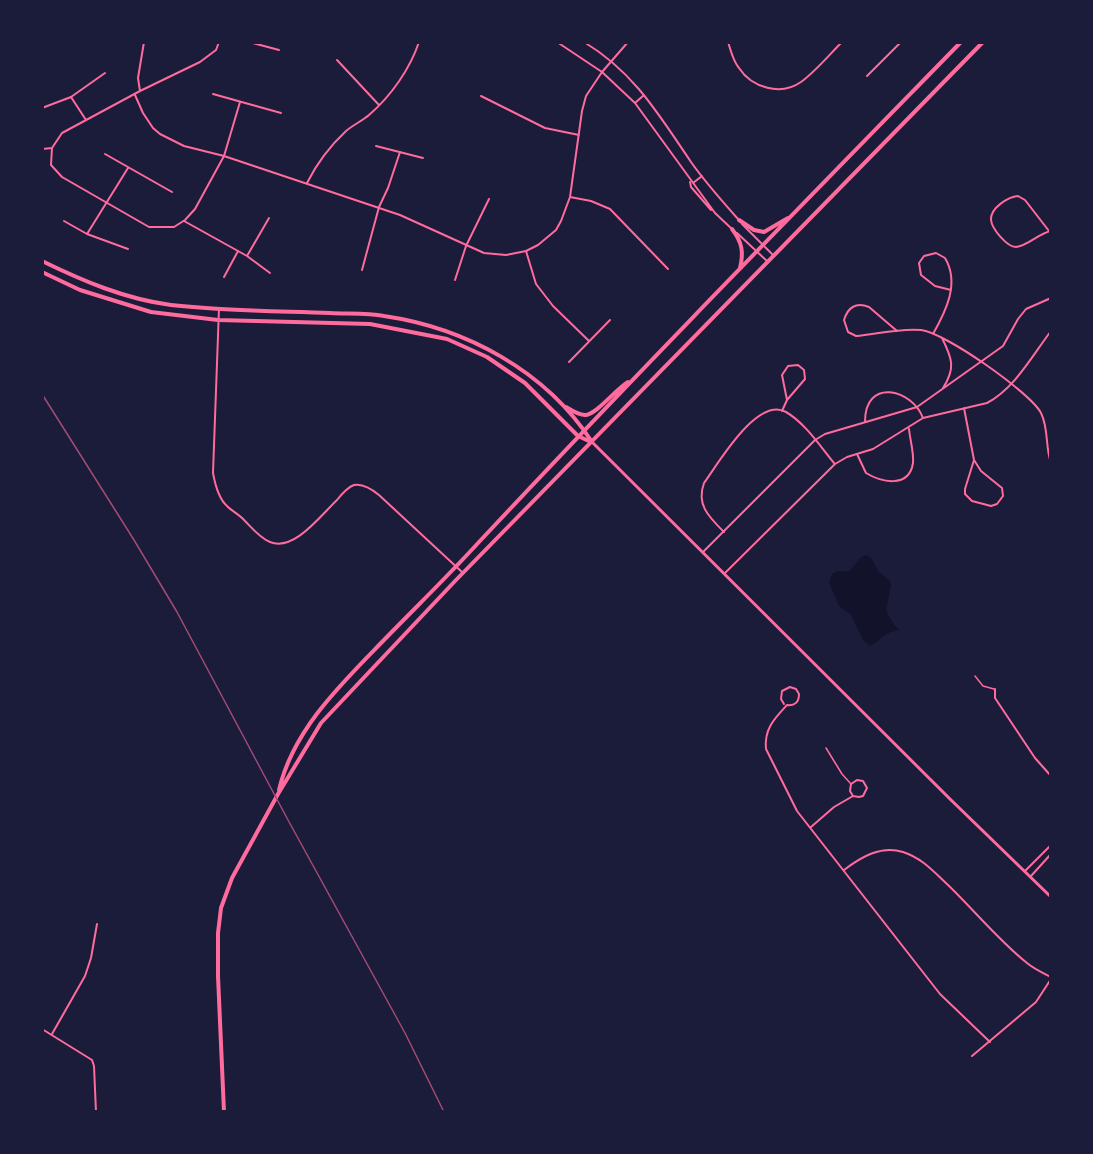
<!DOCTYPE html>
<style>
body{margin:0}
#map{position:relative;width:1093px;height:1154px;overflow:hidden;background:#1b1b3a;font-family:Jost,sans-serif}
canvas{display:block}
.frame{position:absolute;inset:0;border:44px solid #1b1b3a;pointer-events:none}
</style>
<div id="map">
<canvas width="1093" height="1154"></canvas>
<div class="frame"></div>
</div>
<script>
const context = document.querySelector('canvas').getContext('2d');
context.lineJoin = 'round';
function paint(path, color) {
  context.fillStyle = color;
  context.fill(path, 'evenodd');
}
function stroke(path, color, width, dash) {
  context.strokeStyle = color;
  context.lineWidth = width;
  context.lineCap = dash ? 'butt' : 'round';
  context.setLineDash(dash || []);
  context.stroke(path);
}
paint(new Path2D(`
 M 866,555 L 871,558 L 879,572 L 888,579 L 891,584 L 886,611 L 895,626 L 900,630 C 885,631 882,640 870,646 L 863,640 L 851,615 L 839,606 L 829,582 L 832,574 L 837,571 L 850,571 L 860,558 Z`), '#12122b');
stroke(new Path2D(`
 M 975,676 L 983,686 L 994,689
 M 826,748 L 842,774 L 851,784`), '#ff6b9d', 1.5);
stroke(new Path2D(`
 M 219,42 L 216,50 L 200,62 L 140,91 L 62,133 L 52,148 L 51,165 L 62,177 L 149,227 L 174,227 L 185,220 L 195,209 L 224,156 L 240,102
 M 249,42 L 279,50
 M 557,42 L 602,72 L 635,103 L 715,213 L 733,230
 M 584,42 C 634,72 659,115 691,162 C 705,182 722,201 738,219
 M 728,42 C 731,51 733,61 739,68 C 752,88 781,96 801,82 C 816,71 829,55 842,42
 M 337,60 L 379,105
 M 867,76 L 901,42
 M 140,91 L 138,78 L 144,42
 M 213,94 L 281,113
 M 135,95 L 143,113 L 153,128 L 160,134 L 184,146 L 224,156 L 400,215 L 484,253 L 506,255 L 526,251 L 538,245 L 556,230 L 561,221 L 570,197 L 582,111 L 586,96 L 602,72 L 628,42
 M 481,96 L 545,128 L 579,135
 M 71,97 L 86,120
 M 635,103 L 644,95
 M 42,108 L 71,97 L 105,73
 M 376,146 L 423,158
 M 42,149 L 52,148
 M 105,154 L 172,192
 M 690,182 L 691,187 L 711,210
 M 307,183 C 317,163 330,146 346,131 C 353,125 362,121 369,115 C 391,96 410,69 419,42
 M 693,183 L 702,176
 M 570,197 L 591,201 L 610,209 L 668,269
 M 64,221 L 87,234 L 128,249
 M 184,221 L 247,256 L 270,273
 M 742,224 L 774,256
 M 1049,231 L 1025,200 L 1018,196 C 1008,197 990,208 991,220 C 992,229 1007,247 1016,247 C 1028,246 1039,233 1051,231
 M 737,233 L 768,262
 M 87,234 L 128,168
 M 526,251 L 536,284 L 553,306 L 589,341
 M 247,256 L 269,218
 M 362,270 L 379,207 L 388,188 L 400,152
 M 224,277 L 238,251
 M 455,280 L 466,246 L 489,199
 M 219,308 L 213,473 C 215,484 219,499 227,506 C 233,512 240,515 245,521 C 252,528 260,538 270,542 C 294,552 321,515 337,500 C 341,495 348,487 354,485 C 363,483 373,490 379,495 L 463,573
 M 897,331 L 869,307 C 856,302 848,307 844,320 L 848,332 L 856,336 C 877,334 900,328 921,330 C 944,332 1031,393 1041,413 C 1049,429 1045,447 1051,463
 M 933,334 C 946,311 960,283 945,258 L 936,253 L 924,256 L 919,263 L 921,275 L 935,286 L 951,290
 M 942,338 C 952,358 956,368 943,388
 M 569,362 L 610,320
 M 964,408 L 974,460 L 965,489 L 965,494 L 972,501 L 991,506 L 997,504 L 1003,496 L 1002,488 L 981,471 L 974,460
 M 782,411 L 787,400 L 805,379 L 804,370 L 798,365 L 788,366 L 782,375 L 787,400
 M 865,422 C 865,377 912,389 923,418
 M 857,454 L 866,473 C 881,482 909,489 913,463 C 914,452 910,440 909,429
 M 724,532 C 709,517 696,505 704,483 C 718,464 757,396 786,412 C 805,423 820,446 834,463
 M 703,552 L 815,440 L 825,434 L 917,407 L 1003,346 L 1018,319 L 1026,309 L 1051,298
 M 725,573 L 835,464 L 847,457 L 873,449 L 923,418 L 987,403 C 1015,388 1032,356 1051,331
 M 995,689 L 995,698 L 1035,758 L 1051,776
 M 784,704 L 781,699 L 782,691 L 790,687 L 796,689 L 799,694 C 799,702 795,706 787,705 C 774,719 764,729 766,749 L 797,811 L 940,994 L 990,1042
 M 811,827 L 834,807 L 853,796 L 859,797 L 863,796 L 867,788 L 863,781 L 857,780 L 851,784 L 850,791 L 853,796
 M 844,870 C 861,857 881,845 903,852 C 922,858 934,872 948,885 C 973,909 1000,942 1027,963 C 1034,969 1043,973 1051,977
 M 1025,871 L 1051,845
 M 1031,876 L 1051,854
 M 42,1029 L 92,1060 L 94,1066 L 96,1112
 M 52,1034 L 85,976 L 91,958 L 97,924
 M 972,1056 L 1036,1002 L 1051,979`), '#ff6b9d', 2);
stroke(new Path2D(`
 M 592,442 L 950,799 L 1051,897`), '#ff6b9d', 3);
stroke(new Path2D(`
 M 42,261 C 83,281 125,299 171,305 C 223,311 277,311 330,313 C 348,314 367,313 384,316 C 466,328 546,371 592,442
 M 42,272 L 80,290 L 151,312 L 218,320 L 370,324 L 447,339 L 487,357 L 525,383 L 578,436 L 591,442`), '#ff6b9d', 4);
stroke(new Path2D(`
 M 739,220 L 754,230 L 764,232 L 788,218
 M 732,229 C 742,242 744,252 740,268
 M 566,407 C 571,410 578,415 585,415 C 596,415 616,389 628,382
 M 279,790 C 293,730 341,684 383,641 C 415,608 448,576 479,542 C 637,373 799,208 961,42
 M 224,1112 L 218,976 L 218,933 L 221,908 L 232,878 L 278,794 L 321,723 L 456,580 L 983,42`), '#ff6b9d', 4);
stroke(new Path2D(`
 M 42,394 L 134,540 L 177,612 L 288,820 L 405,1033 L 444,1112`), '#a44b75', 1.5);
</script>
